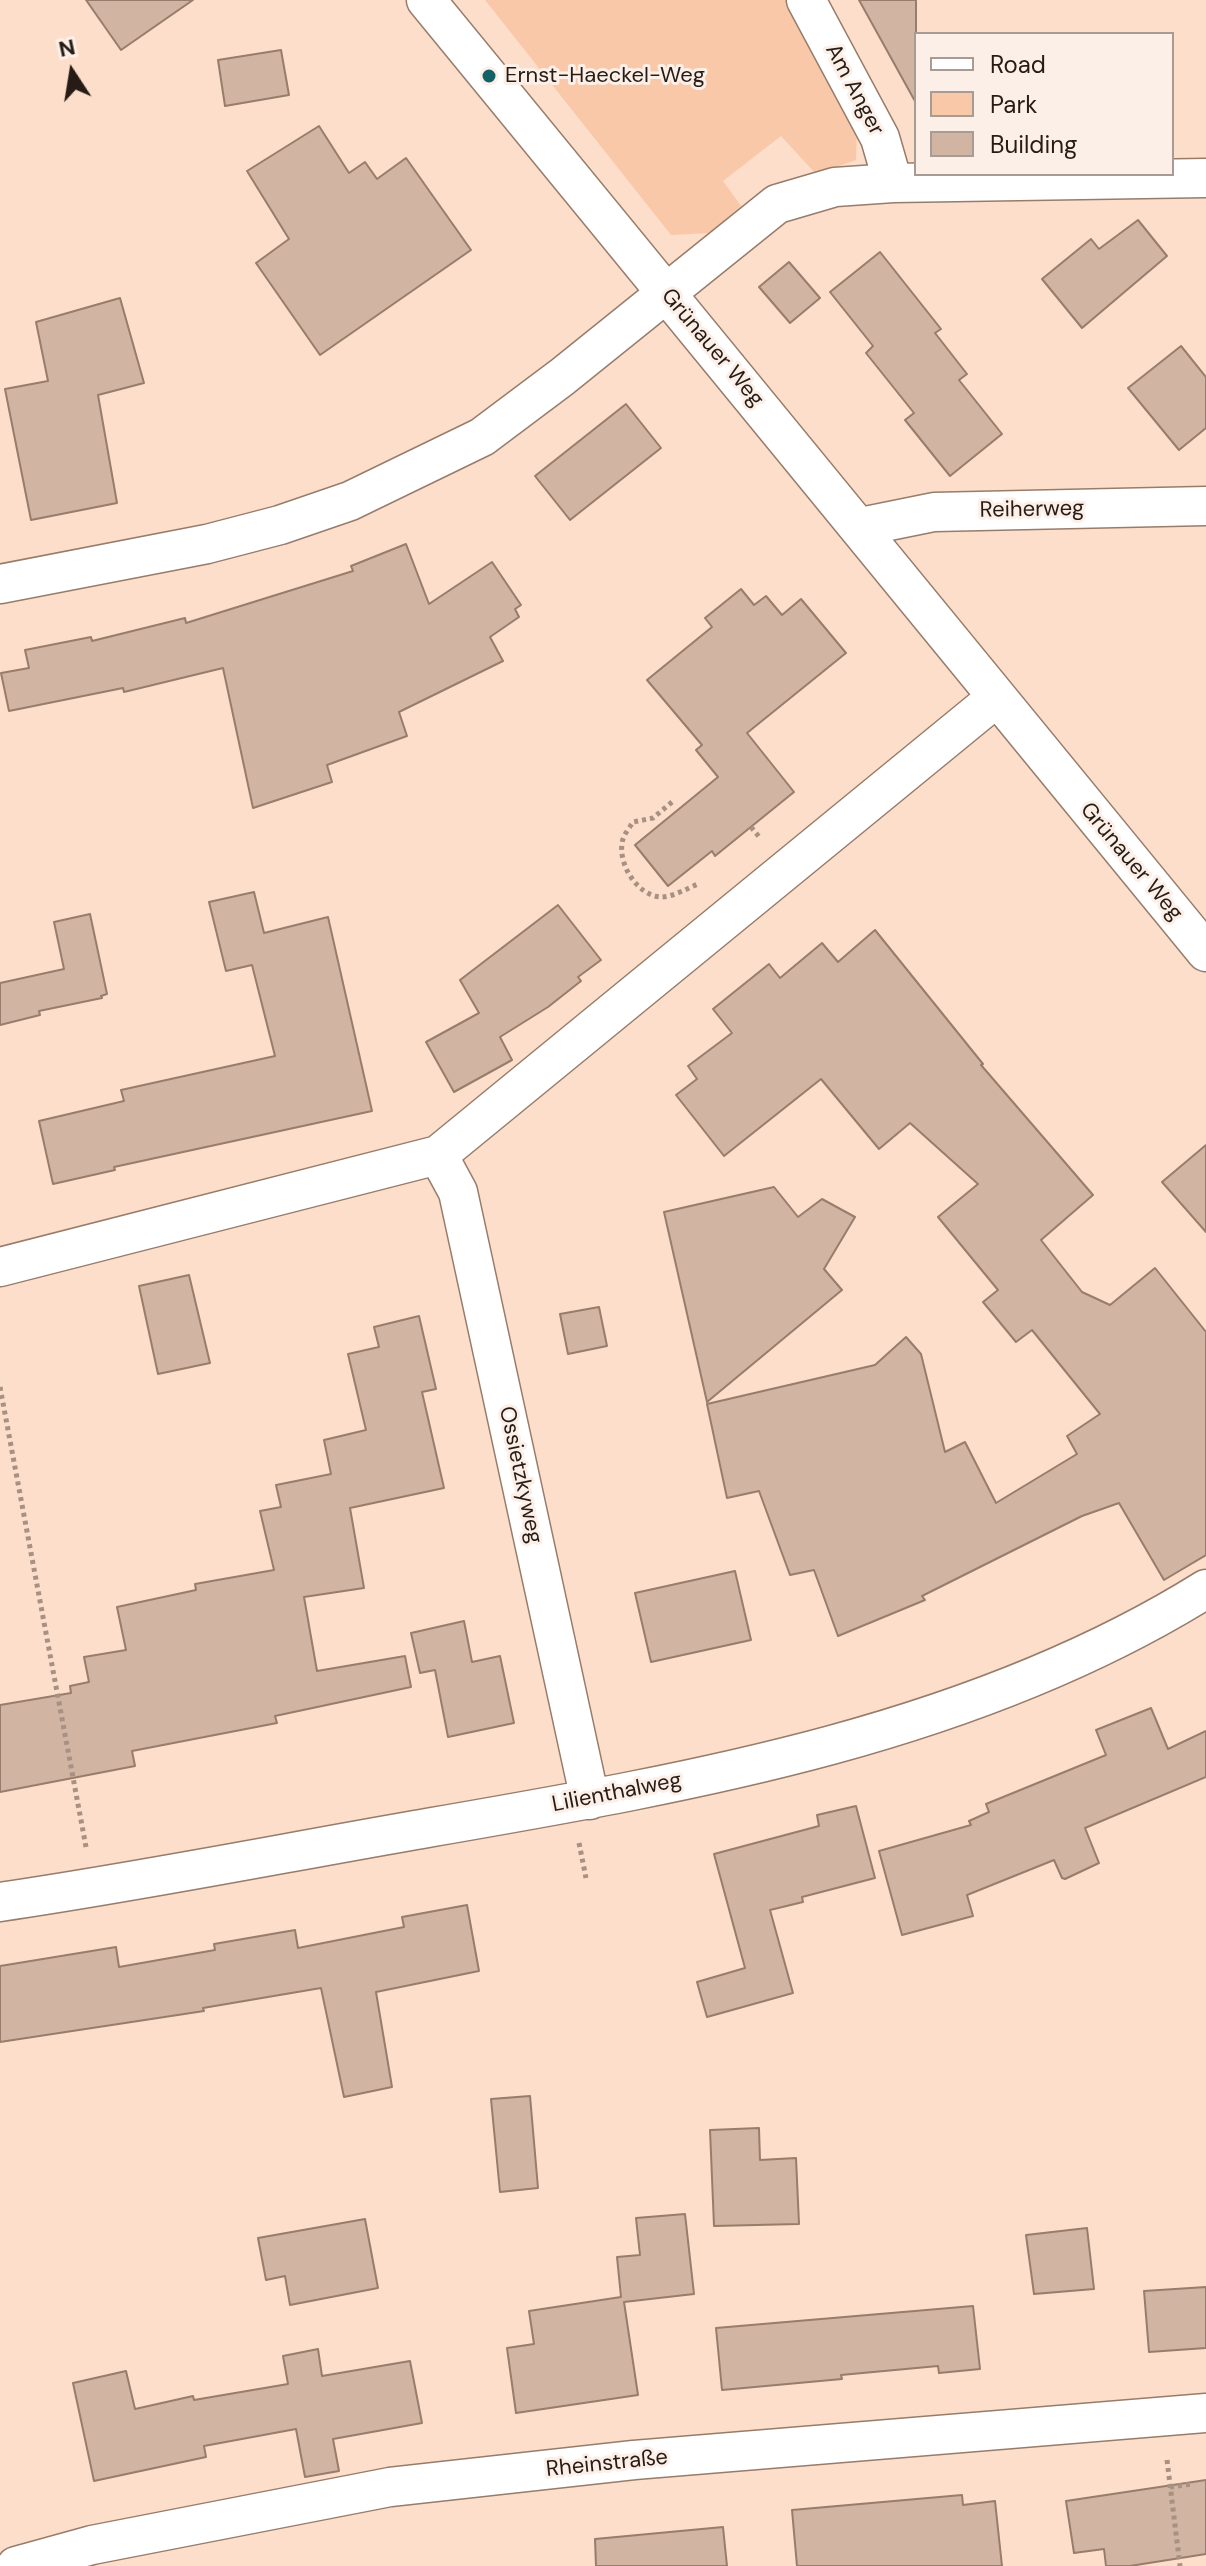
<!DOCTYPE html>
<meta charset="utf-8">
<style>
body{margin:0}
#map{position:relative;width:1206px;height:2566px;overflow:hidden;background:#fcdecb;font-family:"DM Sans",sans-serif}
canvas{display:block}
.legend{position:absolute;left:914px;top:32px;width:260px;height:144px;box-sizing:border-box;background:#fcefe8;border:2px solid #a79b94;margin:0;padding:10px 14px;list-style:none;font-size:24px;color:#271c15}
.legend li{display:flex;align-items:center;gap:16px;height:40px}
.legend b{width:40px;border:2px solid #a79b94}
.north{position:absolute;left:32px;top:32px;width:80px;height:80px;-webkit-text-stroke:6px #fcefe8;paint-order:stroke;rotate:348deg;font-size:22px;font-weight:700;line-height:32px;text-align:center;color:#271c15}
.north::after{content:'';display:block;margin:auto;width:28px;height:36px;background:#271c15;clip-path:polygon(50% 0,100% 100%,50% 72%,0 100%)}
</style>
<div id="map">
<canvas width="1206" height="2566"></canvas>
<ul class="legend">
<li><b style="height:10px;background:#fff"></b>Road</li>
<li><b style="height:22px;background:#f9c8a8"></b>Park</li>
<li><b style="height:22px;background:#d1b4a2"></b>Building</li>
</ul>
<div class="north">N</div>
</div>
<script>
const context = document.querySelector('canvas').getContext('2d');
context.lineJoin = 'round';
function paint(path, color) {
  context.fillStyle = color;
  context.fill(path, 'evenodd');
}
function stroke(path, color, width, dash) {
  context.strokeStyle = color;
  context.lineWidth = width;
  context.lineCap = dash ? 'butt' : 'round';
  context.setLineDash(dash || []);
  context.stroke(path);
}
function drawText(font, color, halo, rows, align = 'center') {
  context.font = font + ' "DM Sans",sans-serif';
  context.lineWidth = 6;
  context.setLineDash([]);
  context.textBaseline = 'middle';
  context.strokeStyle = halo;
  context.fillStyle = color;
  for (const [text, x, y, turn = 0] of rows) {
    context.save();
    context.translate(x, y);
    context.rotate((+turn || 0) * Math.PI / 180);
    context.textAlign = isNaN(turn) ? turn : align;
    if (halo) context.strokeText(text, 0, 0);
    context.fillText(text, 0, 0);
    context.restore();
  }
}
paint(new Path2D(`
 M 485,0 L 789,0 L 857,129 L 856,160 L 816,174 L 781,136 L 723,181 L 741,206 L 710,233 L 671,235 Z`), '#f9c8a8');
const building = new Path2D(`
 M 86,0 L 193,0 L 121,50 Z
 M 859,0 L 916,0 L 916,103 Z
 M 281,50 L 289,95 L 225,106 L 218,60 Z
 M 319,126 L 349,173 L 365,162 L 377,179 L 406,158 L 471,250 L 320,355 L 256,263 L 289,239 L 247,171 Z
 M 1138,220 L 1167,256 L 1082,328 L 1042,279 L 1091,239 L 1099,249 Z
 M 880,252 L 941,329 L 935,333 L 967,374 L 959,380 L 1002,434 L 950,476 L 905,420 L 914,413 L 866,353 L 873,346 L 830,292 Z
 M 789,262 L 820,298 L 790,323 L 759,287 Z
 M 120,298 L 144,383 L 98,395 L 117,503 L 31,520 L 5,389 L 48,381 L 36,322 Z
 M 1181,346 L 1206,377 L 1206,428 L 1179,450 L 1128,388 Z
 M 626,404 L 661,448 L 570,520 L 535,476 Z
 M 406,544 L 429,604 L 492,562 L 521,605 L 515,609 L 519,617 L 490,637 L 503,661 L 399,712 L 407,736 L 327,765 L 332,782 L 253,808 L 223,668 L 124,692 L 123,688 L 9,711 L 1,673 L 29,668 L 25,650 L 91,637 L 92,641 L 185,618 L 186,623 L 353,571 L 351,566 Z
 M 741,589 L 754,605 L 766,596 L 782,615 L 801,599 L 846,653 L 747,733 L 794,792 L 715,856 L 712,851 L 668,886 L 635,845 L 718,777 L 696,750 L 702,745 L 647,680 L 712,627 L 705,618 Z
 M 254,892 L 264,933 L 328,917 L 372,1111 L 114,1167 L 115,1170 L 53,1184 L 39,1121 L 124,1101 L 121,1090 L 275,1056 L 252,965 L 226,971 L 209,902 Z
 M 558,905 L 601,960 L 578,977 L 581,981 L 548,1007 L 500,1037 L 512,1060 L 454,1092 L 426,1042 L 479,1013 L 460,980 Z
 M 90,914 L 107,994 L 101,996 L 102,998 L 39,1011 L 40,1015 L 0,1025 L 0,983 L 64,969 L 54,922 Z
 M 875,930 L 983,1064 L 981,1065 L 1093,1195 L 1041,1240 L 1082,1292 L 1110,1305 L 1155,1268 L 1206,1332 L 1206,1555 L 1164,1580 L 1119,1503 L 1082,1516 L 922,1596 L 925,1600 L 838,1636 L 814,1570 L 790,1575 L 759,1491 L 727,1498 L 707,1404 L 875,1365 L 906,1337 L 921,1354 L 945,1452 L 965,1442 L 996,1503 L 1077,1454 L 1067,1436 L 1100,1414 L 1032,1330 L 1016,1342 L 983,1302 L 998,1290 L 938,1217 L 978,1184 L 910,1123 L 879,1149 L 821,1079 L 724,1156 L 676,1095 L 697,1079 L 688,1066 L 732,1033 L 713,1009 L 769,964 L 780,978 L 822,943 L 838,962 Z
 M 1206,1145 L 1206,1232 L 1162,1182 Z
 M 774,1187 L 798,1217 L 822,1199 L 855,1217 L 824,1269 L 842,1290 L 707,1402 L 664,1212 Z
 M 189,1275 L 210,1363 L 158,1374 L 139,1286 Z
 M 599,1307 L 607,1346 L 568,1354 L 560,1314 Z
 M 419,1316 L 436,1389 L 422,1392 L 444,1488 L 350,1508 L 364,1588 L 304,1597 L 317,1671 L 405,1656 L 411,1687 L 275,1716 L 277,1723 L 132,1751 L 135,1766 L 0,1792 L 0,1705 L 71,1693 L 70,1686 L 89,1682 L 84,1657 L 126,1650 L 117,1607 L 196,1590 L 195,1584 L 274,1570 L 260,1511 L 281,1507 L 276,1485 L 331,1474 L 324,1440 L 366,1430 L 348,1354 L 379,1347 L 374,1327 Z
 M 735,1571 L 751,1640 L 651,1662 L 635,1593 Z
 M 464,1621 L 472,1662 L 500,1656 L 514,1723 L 448,1737 L 435,1670 L 420,1673 L 411,1633 Z
 M 1151,1708 L 1168,1749 L 1206,1731 L 1206,1777 L 1085,1828 L 1099,1863 L 1065,1879 L 1062,1878 L 1054,1860 L 967,1895 L 973,1916 L 902,1935 L 879,1851 L 971,1825 L 969,1821 L 989,1812 L 986,1804 L 1106,1755 L 1096,1730 Z
 M 856,1806 L 875,1878 L 802,1897 L 803,1902 L 770,1910 L 793,1993 L 707,2017 L 697,1982 L 745,1968 L 714,1854 L 819,1826 L 817,1815 Z
 M 467,1905 L 479,1971 L 376,1992 L 392,2087 L 344,2097 L 321,1988 L 203,2008 L 204,2011 L 0,2042 L 0,1966 L 116,1947 L 119,1967 L 215,1950 L 214,1944 L 295,1930 L 298,1948 L 404,1927 L 402,1917 Z
 M 530,2096 L 538,2188 L 500,2192 L 491,2099 Z
 M 759,2128 L 760,2160 L 796,2158 L 799,2224 L 714,2226 L 710,2130 Z
 M 685,2214 L 694,2294 L 624,2302 L 638,2395 L 516,2413 L 507,2348 L 534,2344 L 529,2311 L 621,2297 L 617,2257 L 640,2255 L 636,2218 Z
 M 365,2219 L 378,2288 L 290,2305 L 285,2276 L 266,2280 L 258,2238 Z
 M 1087,2228 L 1094,2289 L 1034,2294 L 1026,2235 Z
 M 1206,2287 L 1206,2348 L 1149,2352 L 1144,2291 Z
 M 973,2306 L 980,2369 L 939,2373 L 938,2366 L 841,2375 L 842,2379 L 722,2390 L 716,2328 Z
 M 318,2349 L 322,2376 L 410,2361 L 422,2423 L 333,2439 L 339,2471 L 305,2477 L 296,2429 L 204,2446 L 206,2457 L 94,2481 L 73,2383 L 126,2371 L 135,2409 L 193,2396 L 194,2400 L 288,2384 L 283,2356 Z
 M 1206,2480 L 1206,2554 L 1130,2566 L 1106,2566 L 1104,2549 L 1074,2553 L 1066,2501 Z
 M 962,2495 L 963,2505 L 995,2501 L 1002,2566 L 797,2566 L 792,2510 Z
 M 723,2527 L 727,2566 L 596,2566 L 595,2539 Z`);
paint(building, '#d1b4a2');
stroke(building, '#987d6c', 2);
const minor = new Path2D(`
 M 426,0 L 1206,952
 M 806,0 L 880,138 L 893,183
 M 860,527 L 934,512 L 1206,506
 M 0,584 L 207,544 L 280,525 L 350,501 L 482,437 L 562,377 L 777,204 L 835,187 L 893,183 L 1206,178
 M 438,1155 L 458,1192 L 590,1800
 M 0,1267 L 438,1155 L 996,698
 M 0,1902 C 137,1882 273,1855 410,1831 C 681,1784 969,1737 1206,1589
 M 16,2566 L 92,2545 L 390,2487 L 634,2460 L 1206,2413`);
stroke(minor, '#977c6b', 41);
stroke(new Path2D(`
 M 672,802 L 653,818 L 633,822 C 630,827 625,833 623,839 C 616,862 637,896 661,897 C 673,897 688,888 698,884
 M 751,827 L 760,838
 M 0,1387 L 86,1847
 M 579,1843 L 586,1878
 M 1167,2460 L 1180,2566
 M 1170,2487 L 1192,2484`), '#a79183', 5, [4, 4]);
stroke(minor, '#fff', 38);
for (const [x, y, r, color] of [
 [489,76,8,"#126169"]
]) {
  const dot = new Path2D();
  dot.arc(x, y, r, 0, 2 * Math.PI);
  context.fillStyle = color;
  context.fill(dot);
  stroke(dot, '#fcefe8', 3);
}
drawText('22px', '#271c15', '#fcefe8', [
 ["Ernst-Haeckel-Weg",505,76]
], 'left');
drawText('22px', '#271c15', '#fcefe8', [
 ["Am Anger",854,90,62],
 ["Grünauer Weg",712,348,50],
 ["Reiherweg",1032,510,-1],
 ["Grünauer Weg",1131,862,50],
 ["Ossietzkyweg",520,1475,78],
 ["Lilienthalweg",617,1793,-11],
 ["Rheinstraße",607,2464,-6]
]);
</script>
